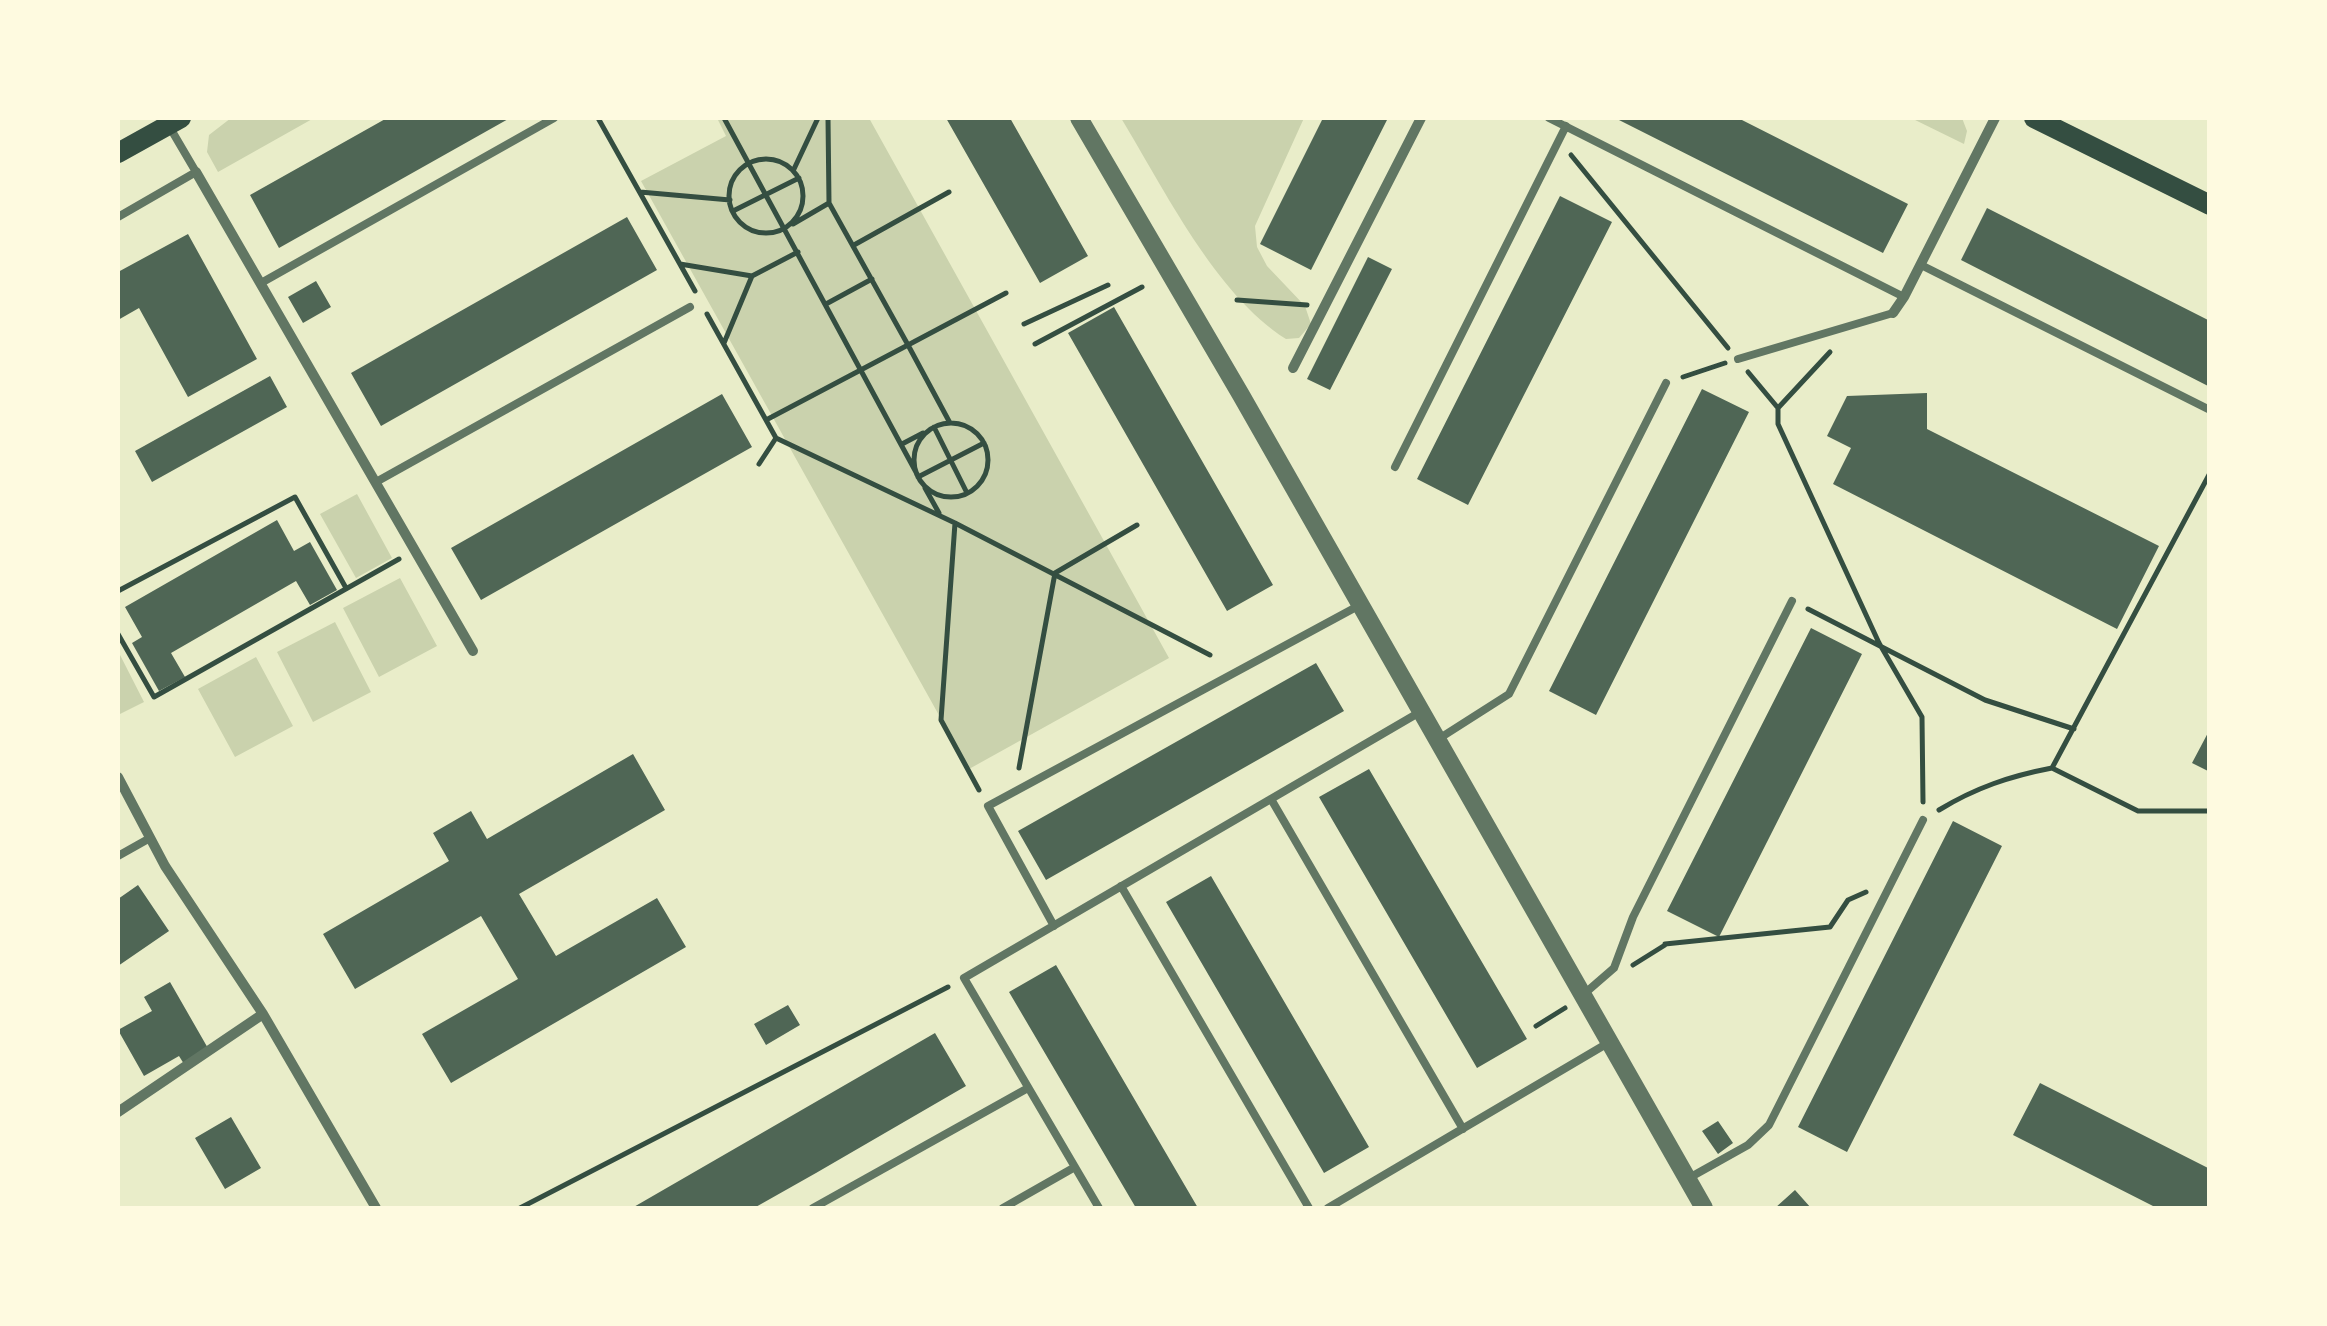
<!DOCTYPE html>
<style>
body{margin:0}
#map{position:relative;width:2327px;height:1326px;overflow:hidden;background:#e9edc9;font-family:Roboto,sans-serif}
canvas{display:block}
.frame{position:absolute;inset:0;border:120px solid #fefae0;pointer-events:none}
</style>
<div id="map">
<canvas width="2327" height="1326"></canvas>
<div class="frame"></div>
</div>
<script>
const context = document.querySelector('canvas').getContext('2d');
context.lineJoin = 'round';
function paint(path, color) {
  context.fillStyle = color;
  context.fill(path, 'evenodd');
}
function stroke(path, color, width, dash) {
  context.strokeStyle = color;
  context.lineWidth = width;
  context.lineCap = dash ? 'butt' : 'round';
  context.setLineDash(dash || []);
  context.stroke(path);
}
paint(new Path2D(`
 M 231,118 L 314,118 L 218,172 L 207,152 L 209,135 Z
 M 717,118 L 869,118 L 1169,658 L 969,769 L 641,181 L 726,136 Z
 M 1121,118 L 1304,118 L 1255,226 L 1257,247 L 1267,266 L 1305,306 L 1311,324 L 1299,338 L 1286,339 C 1216,295 1164,189 1121,118 Z
 M 1911,118 L 1962,118 L 1967,131 L 1964,144 Z
 M 357,494 L 392,558 L 356,578 L 320,514 Z
 M 400,578 L 437,646 L 379,677 L 343,608 Z
 M 335,622 L 371,692 L 313,722 L 277,652 Z
 M 118,651 L 144,702 L 118,715 Z
 M 256,657 L 293,726 L 235,757 L 198,689 Z`), '#cad2ad');
paint(new Path2D(`
 M 387,118 L 510,118 L 279,248 L 250,195 Z
 M 946,118 L 1010,118 L 1088,256 L 1040,283 Z
 M 1323,118 L 1388,118 L 1311,270 L 1260,244 Z
 M 1615,118 L 1738,118 L 1908,204 L 1883,253 Z
 M 1560,196 L 1612,222 L 1468,505 L 1417,479 Z
 M 1987,208 L 2210,321 L 2210,387 L 1961,260 Z
 M 627,217 L 657,270 L 381,426 L 351,373 Z
 M 188,234 L 257,359 L 188,397 L 139,308 L 118,320 L 118,272 Z
 M 1368,257 L 1392,269 L 1330,390 L 1307,379 Z
 M 316,281 L 331,307 L 303,323 L 288,297 Z
 M 1114,307 L 1273,585 L 1227,611 L 1068,333 Z
 M 270,376 L 287,407 L 152,482 L 135,451 Z
 M 1702,389 L 1749,412 L 1596,715 L 1549,691 Z
 M 1927,393 L 1927,429 L 2159,546 L 2117,629 L 1833,484 L 1851,448 L 1827,436 L 1847,396 Z
 M 722,394 L 752,447 L 481,600 L 451,548 Z
 M 277,520 L 294,551 L 310,542 L 337,590 L 310,605 L 296,581 L 171,653 L 185,677 L 159,691 L 132,643 L 142,637 L 125,607 Z
 M 1811,628 L 1862,654 L 1719,937 L 1667,911 Z
 M 1316,663 L 1344,711 L 1046,880 L 1018,831 Z
 M 2210,729 L 2210,772 L 2192,763 Z
 M 633,754 L 665,810 L 519,894 L 556,956 L 657,898 L 686,947 L 451,1083 L 422,1034 L 518,979 L 481,916 L 355,989 L 323,934 L 449,861 L 433,833 L 471,811 L 487,839 Z
 M 1369,769 L 1527,1039 L 1477,1068 L 1319,797 Z
 M 1953,821 L 2002,846 L 1847,1152 L 1798,1127 Z
 M 1211,876 L 1369,1147 L 1324,1173 L 1166,902 Z
 M 138,885 L 169,931 L 118,966 L 118,899 Z
 M 1056,965 L 1198,1208 L 1136,1208 L 1009,992 Z
 M 170,982 L 209,1050 L 184,1064 L 179,1056 L 144,1076 L 118,1030 L 152,1011 L 144,997 Z
 M 788,1005 L 800,1025 L 766,1045 L 754,1024 Z
 M 935,1033 L 966,1086 L 816,1173 L 754,1208 L 632,1208 Z
 M 2040,1083 L 2210,1169 L 2210,1208 L 2151,1208 L 2153,1206 L 2013,1135 Z
 M 231,1117 L 261,1168 L 225,1189 L 195,1138 Z
 M 1718,1121 L 1733,1143 L 1718,1154 L 1702,1131 Z
 M 1795,1190 L 1811,1208 L 1775,1208 Z`), '#4f6655');
stroke(new Path2D(`
 M 598,118 L 695,291
 M 724,118 L 917,474
 M 828,118 L 829,203 L 908,345 L 1006,293
 M 1571,155 L 1728,348
 M729 196a37 37 0 1 1 74 0a37 37 0 1 1-74 0Z
 M 794,169 L 818,118
 M 640,192 L 730,200
 M 733,211 L 799,178
 M 793,224 L 829,203
 M 854,245 L 949,192
 M 680,264 L 752,276 L 798,252
 M 1237,300 L 1307,305
 M 826,304 L 872,279
 M 707,314 L 776,438 L 955,523 L 1210,655
 M 1024,324 L 1108,285
 M 724,343 L 752,276
 M 1035,344 L 1142,287
 M 1830,352 L 1778,408 L 1778,424 L 1879,643 L 1922,717 L 1923,802
 M 1748,372 L 1778,408
 M 1683,377 L 1725,363
 M 766,420 L 908,345 L 950,423
 M914 460a37 37 0 1 1 74 0a37 37 0 1 1-74 0Z
 M 934,427 L 967,493
 M 902,444 L 923,433
 M 759,464 L 776,438
 M 918,477 L 984,443
 M 925,488 L 939,513
 M 955,523 L 941,720 L 979,790
 M 118,591 L 295,497 L 346,588
 M 1808,609 L 1985,700 L 2074,729
 M 118,634 L 154,697 L 399,559
 M 1019,768 L 1055,573 L 1137,525
 M 2052,768 L 2138,811 L 2210,811
 M 1939,810 C 1975,788 2010,776 2052,768 L 2210,473
 M 1665,944 L 1830,927 L 1848,900 L 1866,892
 M 1633,965 L 1665,945
 M 1536,1026 L 1565,1008
 M 520,1208 L 948,987`), '#344e41', 5);
stroke(new Path2D(`
 M 1549,118 L 1904,297
 M 118,217 L 196,172 L 169,126
 M 1921,265 L 2210,410
 M 261,283 L 554,118
 M 1738,359 L 1893,313
 M 1395,467 L 1566,126
 M 376,482 L 690,307
 M 1440,738 L 1509,694 L 1666,383
 M 1271,799 L 1463,1129
 M 118,856 L 150,838
 M 1121,886 L 1309,1208
 M 1054,926 L 988,806 L 1360,605
 M 1584,994 L 1614,968 L 1633,917 L 1792,601
 M 1689,1178 L 1748,1145 L 1769,1125 L 1923,820
 M 813,1208 L 1028,1088
 M 1003,1208 L 1075,1167
 M 1099,1208 L 964,978 L 1420,712
 M 1328,1208 L 1608,1043`), '#617663', 8);
stroke(new Path2D(`
 M 196,172 L 473,651
 M 1893,313 L 1904,297 L 1995,118
 M 1293,368 L 1421,118
 M 118,777 L 165,866 L 263,1014 L 376,1208
 M 118,1112 L 263,1014`), '#617663', 10);
stroke(new Path2D(`
 M 1079,118 L 1241,395 L 1704,1208`), '#617663', 18);
stroke(new Path2D(`
 M 2034,118 L 2210,205
 M 118,153 L 181,118`), '#344e41', 20);
</script>
